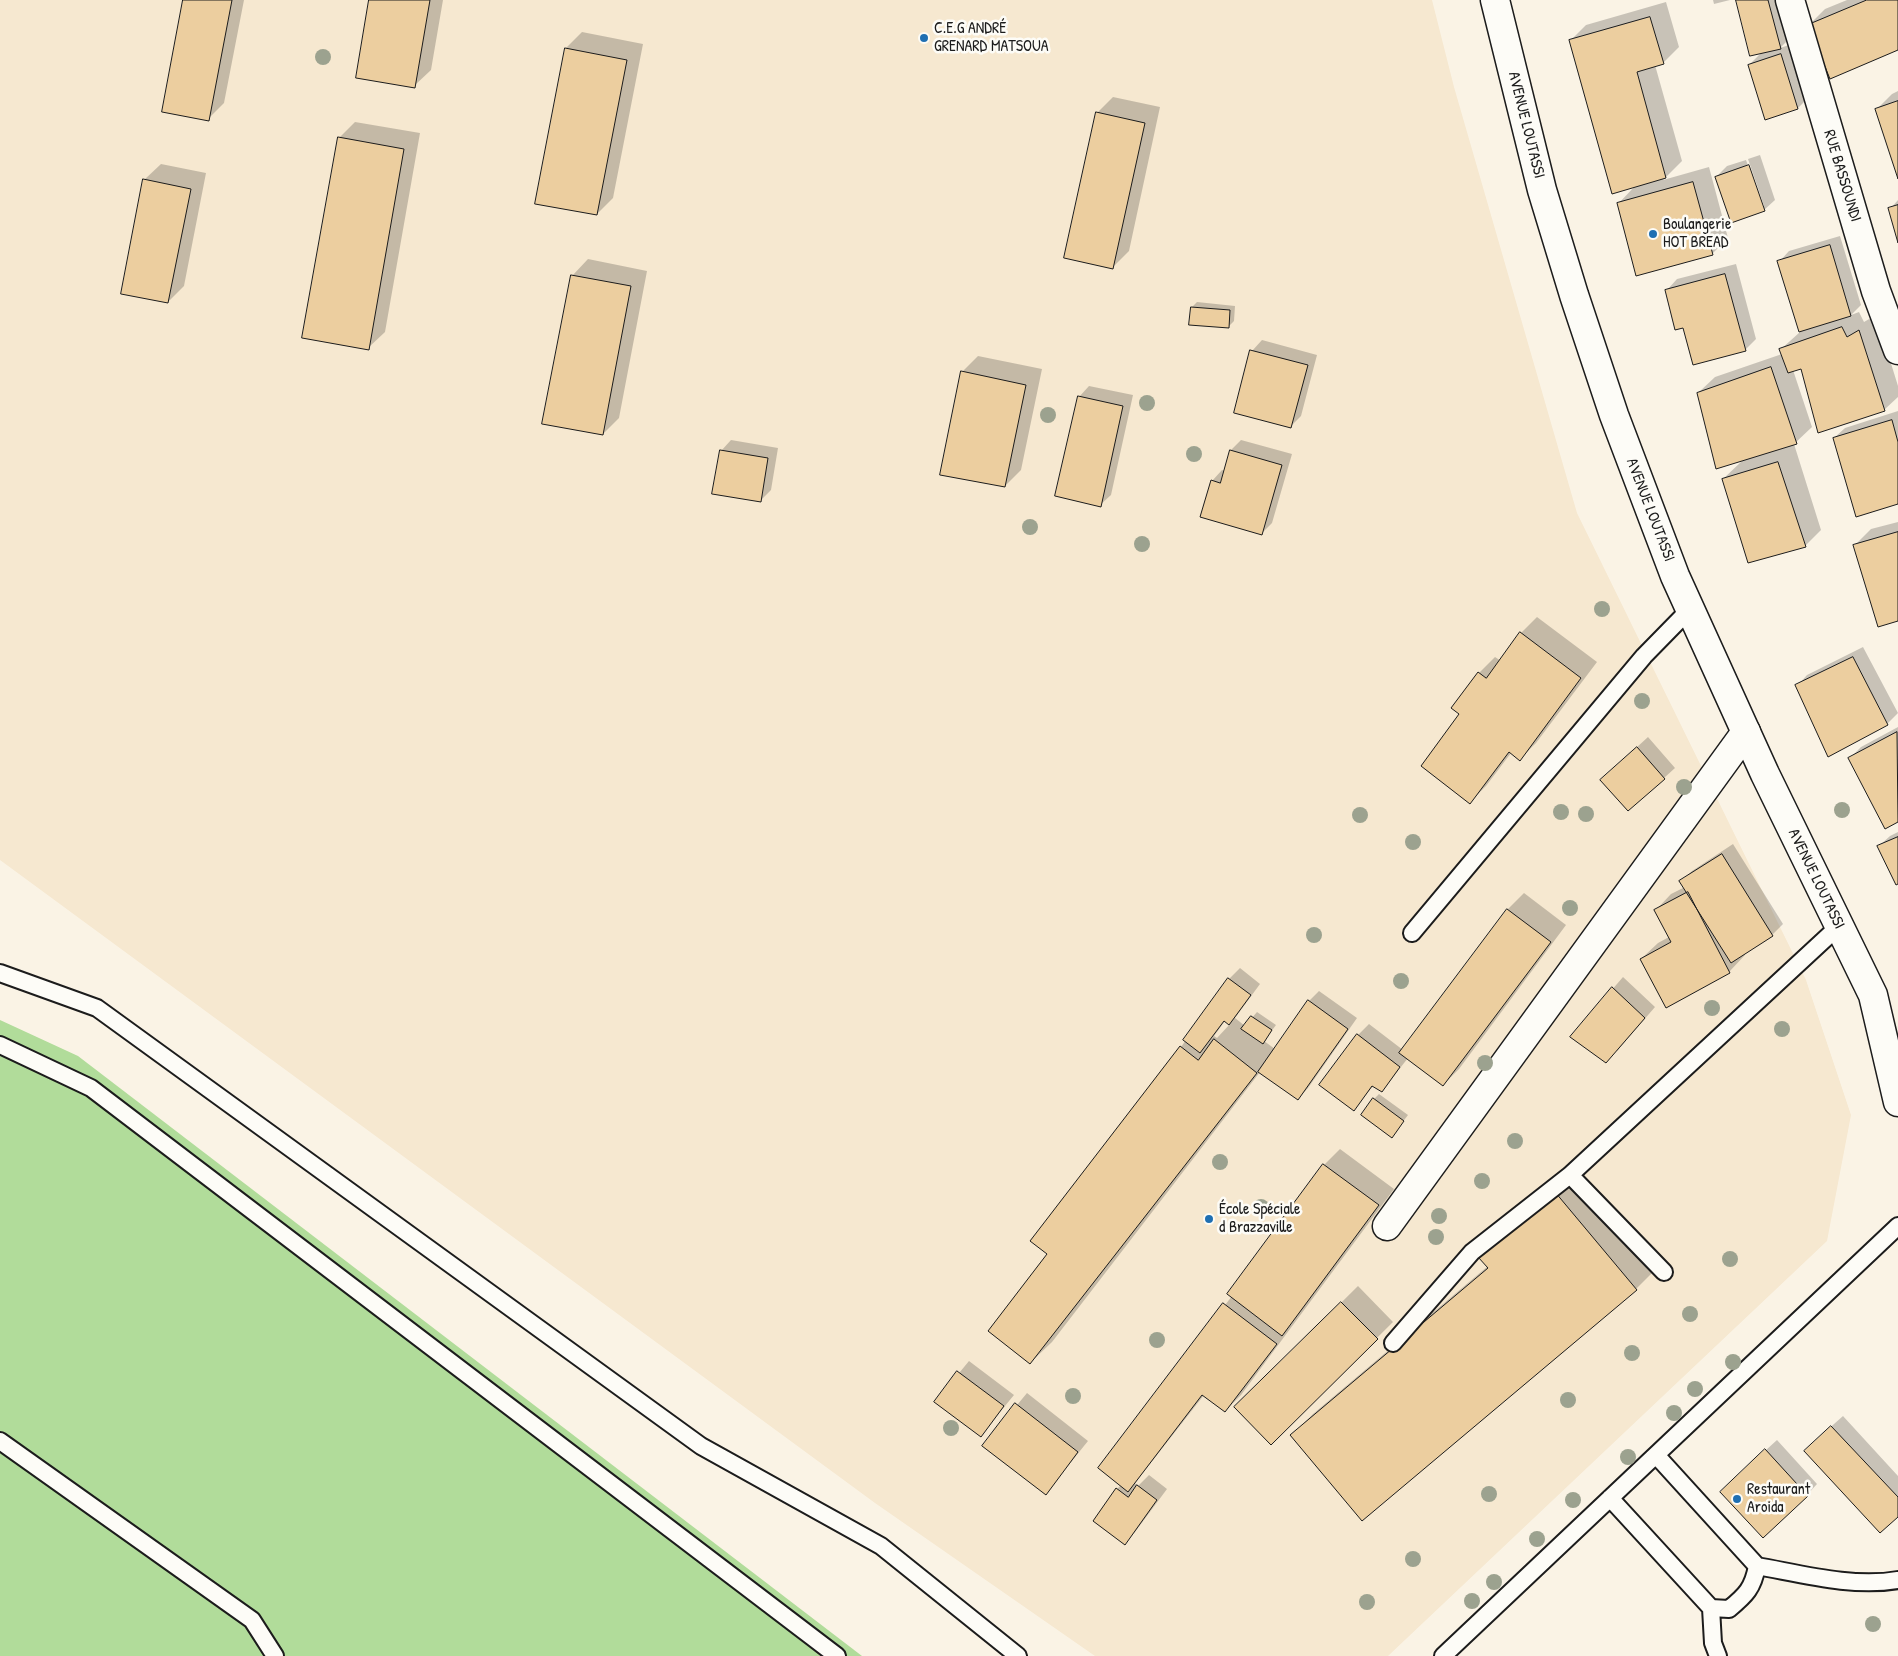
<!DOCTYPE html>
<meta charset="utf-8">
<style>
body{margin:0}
canvas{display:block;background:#faf3e5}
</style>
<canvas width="1898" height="1656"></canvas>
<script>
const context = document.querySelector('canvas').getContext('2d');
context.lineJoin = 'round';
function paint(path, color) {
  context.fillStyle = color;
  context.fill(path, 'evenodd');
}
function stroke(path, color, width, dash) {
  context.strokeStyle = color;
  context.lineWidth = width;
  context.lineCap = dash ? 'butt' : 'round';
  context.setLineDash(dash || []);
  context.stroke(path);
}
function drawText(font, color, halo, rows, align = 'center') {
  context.font = font + ' "Patrick Hand",sans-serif';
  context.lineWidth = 5;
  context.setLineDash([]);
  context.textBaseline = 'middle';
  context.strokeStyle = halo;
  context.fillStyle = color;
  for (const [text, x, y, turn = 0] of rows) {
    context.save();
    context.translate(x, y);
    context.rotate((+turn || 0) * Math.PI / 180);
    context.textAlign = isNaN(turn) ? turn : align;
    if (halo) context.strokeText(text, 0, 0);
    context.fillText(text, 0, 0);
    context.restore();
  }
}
paint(new Path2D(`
 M 0,0 L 1432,0 L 1454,87 L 1577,513 L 1806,980 L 1851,1115 L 1827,1241 L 1388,1656 L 1095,1656 L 875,1503 L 0,860 Z`), '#f6e8d0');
paint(new Path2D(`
 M 0,1020 L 78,1056 L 862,1656 L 0,1656 Z`), '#b1dc9a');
paint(new Path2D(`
 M 185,0 L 244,0 L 224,103 L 208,119 Z
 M 370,0 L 443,0 L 431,70 L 414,86 Z
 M 1713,0 L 1730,0 L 1714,4 Z
 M 1738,0 L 1781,0 L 1791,37 L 1780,48 L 1792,44 L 1808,98 L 1798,108 L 1749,65 L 1762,52 Z
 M 1847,0 L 1898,0 L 1898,49 L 1809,25 L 1825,9 Z
 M 1666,2 L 1679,47 L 1663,63 L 1655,65 L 1682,161 L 1663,180 L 1709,167 L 1728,238 L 1712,254 L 1618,204 L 1636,185 L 1570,41 L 1586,25 Z
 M 582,32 L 643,44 L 613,198 L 597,214 L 566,48 Z
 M 1898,91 L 1898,175 L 1876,110 L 1892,94 Z
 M 1113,97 L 1160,107 L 1129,251 L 1112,268 L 1097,113 Z
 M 355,122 L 420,133 L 385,332 L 368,348 L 339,138 Z
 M 1760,155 L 1775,200 L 1764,210 L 1716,177 L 1727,166 L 1746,160 L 1762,206 L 1764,206 L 1748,159 Z
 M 161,164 L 206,173 L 184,286 L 168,302 L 144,180 Z
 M 1898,200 L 1898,238 L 1890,209 Z
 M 1840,236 L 1861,305 L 1851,315 L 1859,312 L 1864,322 L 1876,315 L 1898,386 L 1898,397 L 1884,410 L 1802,367 L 1793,370 L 1812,427 L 1794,444 L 1821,530 L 1805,546 L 1723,479 L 1743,460 L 1698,393 L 1715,377 L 1782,354 L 1780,350 L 1800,332 L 1779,262 L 1789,251 Z
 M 588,259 L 647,271 L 619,418 L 603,434 L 572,276 Z
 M 1736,264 L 1756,339 L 1745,350 L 1684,326 L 1667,290 L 1677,279 Z
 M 1197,302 L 1235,306 L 1234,321 L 1228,327 L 1192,307 Z
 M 1262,340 L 1317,355 L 1301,416 L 1290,427 L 1252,351 Z
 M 978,356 L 1042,369 L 1021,470 L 1005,486 L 962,372 Z
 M 1089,386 L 1133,395 L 1111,495 L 1100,505 L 1079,397 Z
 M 1898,411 L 1898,503 L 1834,438 L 1845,428 Z
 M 731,440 L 778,448 L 771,490 L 761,500 L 721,451 Z
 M 1241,440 L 1292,454 L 1272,523 L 1261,534 L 1212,481 L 1222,470 L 1225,471 L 1231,450 Z
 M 1898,522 L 1898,619 L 1855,545 L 1871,529 Z
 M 1537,617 L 1597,662 L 1536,743 L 1520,759 L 1511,753 L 1486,786 L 1470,802 L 1461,714 L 1453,708 L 1479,673 L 1495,657 L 1501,661 L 1521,633 Z
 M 1863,647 L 1898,713 L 1887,724 L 1797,686 L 1807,675 Z
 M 1898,727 L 1898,821 L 1885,827 L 1850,758 L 1861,747 Z
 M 1648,737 L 1675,768 L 1664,778 L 1612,770 Z
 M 1898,832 L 1898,883 L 1879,846 L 1890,836 Z
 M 1733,844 L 1783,924 L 1772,935 L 1744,953 L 1745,955 L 1729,972 L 1666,1006 L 1641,959 L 1658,943 L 1669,937 L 1655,911 L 1671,894 L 1685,887 L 1681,882 L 1692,871 Z
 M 1524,893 L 1566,925 L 1459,1069 L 1443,1085 L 1408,1058 L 1382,1091 L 1374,1085 L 1354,1109 L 1358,1035 L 1369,1024 L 1403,1050 L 1508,909 Z
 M 1240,968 L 1260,984 L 1235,1018 L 1245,1026 L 1257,1012 L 1276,1025 L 1264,1041 L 1275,1049 L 1309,1001 L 1319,991 L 1357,1018 L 1308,1088 L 1298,1099 L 1260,1072 L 1052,1342 L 1030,1363 L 1049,1254 L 1181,1047 L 1229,979 ZM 1225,1021 L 1230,1024 L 1217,1038 L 1214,1036 Z
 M 1623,977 L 1655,1007 L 1617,1051 L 1572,1036 Z
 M 1379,1094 L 1408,1115 L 1392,1136 L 1374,1099 Z
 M 1340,1149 L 1394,1189 L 1241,1395 L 1225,1411 L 1204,1395 L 1135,1483 L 1138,1486 L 1149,1475 L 1167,1489 L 1135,1532 L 1125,1543 L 1117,1489 L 1121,1485 L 1100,1468 L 1232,1296 L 1324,1165 Z
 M 1577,1172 L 1657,1268 L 1636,1289 L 1292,1435 L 1313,1414 L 1488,1266 Z
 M 1358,1286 L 1393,1322 L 1271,1443 L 1236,1407 Z
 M 969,1361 L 1014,1395 L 981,1435 L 936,1401 Z
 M 1027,1393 L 1088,1441 L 1046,1493 L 984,1445 Z
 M 1843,1416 L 1898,1476 L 1898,1515 L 1816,1440 Z
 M 1777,1440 L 1817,1484 L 1807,1495 L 1732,1481 Z`), '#0003');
const building = new Path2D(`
 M 183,0 L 232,0 L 209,121 L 162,112 Z
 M 369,0 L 430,0 L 415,88 L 356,78 Z
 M 1736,0 L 1768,0 L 1781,49 L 1750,56 Z
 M 1867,0 L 1898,0 L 1898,50 L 1830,79 L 1808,25 Z
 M 1650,17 L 1664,64 L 1637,72 L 1666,178 L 1612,194 L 1569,40 Z
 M 565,48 L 627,60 L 597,215 L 535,204 Z
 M 1781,54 L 1798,109 L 1765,120 L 1748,65 Z
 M 1898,101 L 1898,179 L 1875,109 Z
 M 1096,112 L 1145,123 L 1113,269 L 1064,258 Z
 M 338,137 L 404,149 L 369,350 L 302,338 Z
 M 1749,165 L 1765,211 L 1731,223 L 1715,177 Z
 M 143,179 L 191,189 L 168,303 L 121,294 Z
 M 1693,182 L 1713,255 L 1636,276 L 1617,203 Z
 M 1898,205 L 1898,243 L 1888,208 Z
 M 1830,245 L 1851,316 L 1799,332 L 1777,261 Z
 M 1725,274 L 1746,351 L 1693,365 L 1683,328 L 1675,330 L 1665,290 Z
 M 571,275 L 631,286 L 603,435 L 542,424 Z
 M 1191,307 L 1230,310 L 1229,328 L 1189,325 Z
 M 1842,327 L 1847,337 L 1859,330 L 1885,411 L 1818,433 L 1801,369 L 1788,373 L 1779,349 Z
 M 1250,350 L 1308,365 L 1291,428 L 1234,413 Z
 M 1771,367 L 1797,444 L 1716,469 L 1697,393 Z
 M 961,371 L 1026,385 L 1005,487 L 940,475 Z
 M 1078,396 L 1123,406 L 1101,507 L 1055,496 Z
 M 1892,420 L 1898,442 L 1898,504 L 1856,517 L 1833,438 Z
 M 720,450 L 768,458 L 761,502 L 712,494 Z
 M 1230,450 L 1282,465 L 1262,535 L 1200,517 L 1211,480 L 1220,483 Z
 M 1778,462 L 1806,547 L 1748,563 L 1722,479 Z
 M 1898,532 L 1898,621 L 1878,627 L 1853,545 Z
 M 1520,632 L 1581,678 L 1520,761 L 1509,752 L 1470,804 L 1421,766 L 1459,714 L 1451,708 L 1478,672 L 1486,678 Z
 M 1853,657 L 1888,725 L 1828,757 L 1795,685 Z
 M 1897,732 L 1898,822 L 1885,829 L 1848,758 Z
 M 1637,747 L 1665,779 L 1628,811 L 1600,780 Z
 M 1898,837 L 1898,884 L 1896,885 L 1877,846 Z
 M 1722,854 L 1773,936 L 1731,963 L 1679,881 Z
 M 1688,892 L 1730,973 L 1666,1008 L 1640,959 L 1671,942 L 1654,910 Z
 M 1507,909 L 1551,942 L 1443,1086 L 1399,1053 Z
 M 1228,978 L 1251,995 L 1229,1025 L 1224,1021 L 1200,1053 L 1183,1040 Z
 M 1612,987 L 1645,1018 L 1606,1063 L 1570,1037 Z
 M 1308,1000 L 1348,1029 L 1298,1100 L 1258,1072 Z
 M 1251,1016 L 1272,1030 L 1263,1044 L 1241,1029 Z
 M 1357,1034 L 1400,1067 L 1382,1092 L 1372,1086 L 1354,1111 L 1319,1085 Z
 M 1214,1039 L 1257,1073 L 1030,1364 L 988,1331 L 1047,1254 L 1030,1241 L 1180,1046 L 1198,1060 Z
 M 1373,1098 L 1404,1121 L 1392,1138 L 1361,1115 Z
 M 1323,1164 L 1379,1205 L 1282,1336 L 1227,1294 Z
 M 1555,1192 L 1637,1290 L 1362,1521 L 1290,1435 L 1488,1268 L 1478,1257 Z
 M 1341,1302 L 1378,1339 L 1271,1445 L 1234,1407 Z
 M 1223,1303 L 1277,1344 L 1225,1412 L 1202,1395 L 1128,1492 L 1098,1468 Z
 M 957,1371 L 1004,1406 L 981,1437 L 934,1402 Z
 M 1015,1403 L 1078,1452 L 1046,1495 L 982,1446 Z
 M 1831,1426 L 1898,1497 L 1898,1517 L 1880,1533 L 1804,1451 Z
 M 1765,1449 L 1808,1496 L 1763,1538 L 1720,1492 Z
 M 1137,1485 L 1157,1500 L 1125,1545 L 1093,1521 L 1116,1488 L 1128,1497 Z`);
paint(building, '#ecce9f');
stroke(building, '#1c1c1c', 1);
const lane = new Path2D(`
 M 1412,933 L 1644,656 L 1690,609
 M 0,973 L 97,1008 L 701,1446 L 881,1546 L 1018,1656
 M 0,1045 L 91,1088 L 837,1656
 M 1570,1175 L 1664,1272
 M 1393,1343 L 1472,1252 L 1570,1175 L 1839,926
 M 0,1441 L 252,1620 L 275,1656
 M 1610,1498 L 1711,1608 L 1729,1609 C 1746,1595 1753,1588 1757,1566 L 1656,1455
 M 1757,1566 C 1802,1574 1853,1588 1898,1580
 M 1711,1608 L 1713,1643 L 1718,1656
 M 1443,1656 L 1898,1226`);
const street = new Path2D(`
 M 1790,0 L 1876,291 L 1898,350
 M 1387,1226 L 1746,732`);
const primary = new Path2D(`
 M 1495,0 L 1542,190 L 1574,295 L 1614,415 L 1675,576 L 1765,774 L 1873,995 L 1898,1102`);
stroke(lane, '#1c1c1c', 20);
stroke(street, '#1c1c1c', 31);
stroke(primary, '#1c1c1c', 31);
stroke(lane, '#fdfcf7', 16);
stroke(street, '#fdfcf7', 28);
stroke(primary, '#fdfcf7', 28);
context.fillStyle = '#9ca28f';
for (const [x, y] of [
 [323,57],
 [1147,403],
 [1048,415],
 [1194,454],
 [1030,527],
 [1142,544],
 [1602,609],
 [1642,701],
 [1684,787],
 [1842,810],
 [1561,812],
 [1586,814],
 [1360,815],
 [1413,842],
 [1570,908],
 [1314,935],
 [1401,981],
 [1712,1008],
 [1782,1029],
 [1485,1063],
 [1515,1141],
 [1220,1162],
 [1482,1181],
 [1261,1207],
 [1439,1216],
 [1436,1237],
 [1730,1259],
 [1690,1314],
 [1157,1340],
 [1632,1353],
 [1733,1362],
 [1695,1389],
 [1073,1396],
 [1568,1400],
 [1674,1413],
 [951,1428],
 [1628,1457],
 [1489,1494],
 [1573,1500],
 [1537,1539],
 [1413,1559],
 [1494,1582],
 [1472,1601],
 [1367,1602],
 [1873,1624]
]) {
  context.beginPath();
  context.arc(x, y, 8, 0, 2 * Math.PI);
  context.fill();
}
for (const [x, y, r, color] of [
 [924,38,5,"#1f6fb2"],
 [1653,234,5,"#1f6fb2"],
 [1209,1219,5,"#1f6fb2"],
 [1737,1499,5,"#1f6fb2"]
]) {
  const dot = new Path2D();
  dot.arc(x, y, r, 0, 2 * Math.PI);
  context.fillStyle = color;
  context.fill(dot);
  stroke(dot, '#fdfcf7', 2);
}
drawText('16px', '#1c1c1c', '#fdfcf7', [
 ["C.E.G ANDRÉ",934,29],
 ["GRENARD MATSOUA",934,47],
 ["Boulangerie",1663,225],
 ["HOT BREAD",1663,243],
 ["École Spéciale",1219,1210],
 ["d Brazzaville",1219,1228],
 ["Restaurant",1747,1490],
 ["Aroida",1747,1508]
], 'left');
drawText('16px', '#1c1c1c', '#fdfcf7', [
 ["AVENUE LOUTASSI",1526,125,76],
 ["RUE BASSOUNDI",1842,176,73],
 ["AVENUE LOUTASSI",1650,510,69],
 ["AVENUE LOUTASSI",1816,879,64]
]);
</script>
